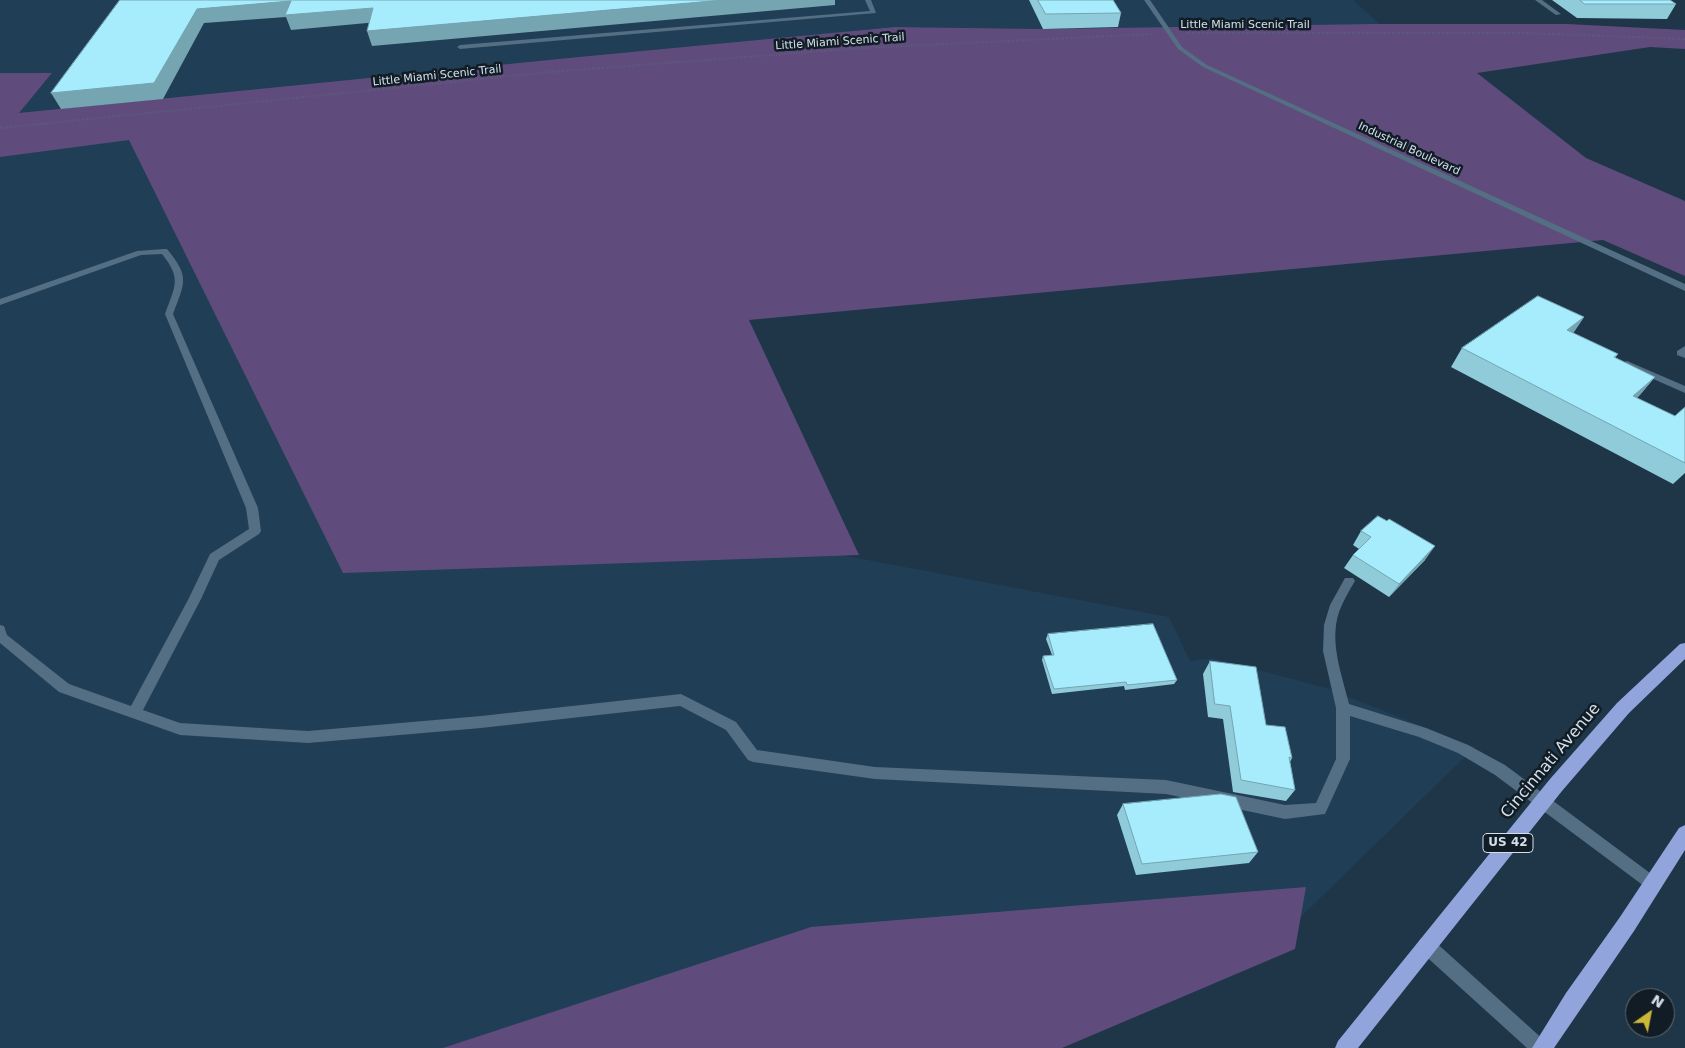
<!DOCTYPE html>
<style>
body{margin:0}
#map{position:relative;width:1685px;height:1048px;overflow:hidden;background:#1e3648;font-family:"DejaVu Sans",sans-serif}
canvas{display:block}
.north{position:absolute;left:1625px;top:988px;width:50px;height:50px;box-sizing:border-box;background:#121c25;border:1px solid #5f6a75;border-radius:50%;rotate:33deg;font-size:14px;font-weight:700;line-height:20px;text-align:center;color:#d2e0ec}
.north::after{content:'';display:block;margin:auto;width:18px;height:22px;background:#cdb938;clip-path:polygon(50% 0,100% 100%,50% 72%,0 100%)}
</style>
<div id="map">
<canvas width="1685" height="1048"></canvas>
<div class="north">N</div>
</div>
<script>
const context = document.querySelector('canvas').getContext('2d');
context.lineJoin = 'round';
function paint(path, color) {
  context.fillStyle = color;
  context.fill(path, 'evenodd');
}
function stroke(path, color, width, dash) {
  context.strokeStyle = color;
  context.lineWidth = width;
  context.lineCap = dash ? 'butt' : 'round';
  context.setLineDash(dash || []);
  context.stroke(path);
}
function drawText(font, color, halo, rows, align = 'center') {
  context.font = font + ' "DejaVu Sans",sans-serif';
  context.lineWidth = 5;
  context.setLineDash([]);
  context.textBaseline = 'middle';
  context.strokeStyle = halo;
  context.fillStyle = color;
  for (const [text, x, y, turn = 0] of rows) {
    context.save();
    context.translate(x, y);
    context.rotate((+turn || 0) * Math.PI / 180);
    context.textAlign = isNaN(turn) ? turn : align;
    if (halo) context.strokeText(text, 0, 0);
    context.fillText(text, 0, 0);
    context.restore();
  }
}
paint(new Path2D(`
 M 0,0 L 1353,0 L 1381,25 L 1043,29 L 895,27 L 15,117 L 52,74 L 0,73 Z
 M 190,122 L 614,512 L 1169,617 L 1190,661 L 1213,658 L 1326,688 L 1475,747 L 1269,948 L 951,1048 L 0,1048 L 0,140 Z`), '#203e56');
paint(new Path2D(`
 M 1374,24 L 1567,24 L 1685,30 L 1685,49 L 1650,47 L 1477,73 L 1586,158 L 1685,201 L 1685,276 L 1603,240 L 749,320 L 859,555 L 343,573 L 129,140 L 0,157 L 0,73 L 52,73 L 19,113 L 579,57 L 895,27 L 1043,29 Z
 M 1306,887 L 1295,949 L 1062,1048 L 443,1048 L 811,927 Z`), '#5f4c7c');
stroke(new Path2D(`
 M 1187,33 L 1525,33 L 1685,39
 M 0,128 L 550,72 L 862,48 L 1153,34`), '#5b6f7f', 2, [0.5, 2]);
paint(new Path2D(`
 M 865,0 L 871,0 L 876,13 L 460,49 L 457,47 L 460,45 L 870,11 Z
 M 1535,0 L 1542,0 L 1561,14 L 1556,15 Z
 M 164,249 L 167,249 C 190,277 185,282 173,314 L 258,508 L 261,531 L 259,534 L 219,560 L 201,599 L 143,710 L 180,723 L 308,731 L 481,716 L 681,694 L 736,722 L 757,750 L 875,767 L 1166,780 L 1285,805 L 1316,803 L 1336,759 L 1336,708 L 1323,651 L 1324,625 L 1330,605 L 1345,578 L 1353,578 L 1355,581 C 1349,591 1343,601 1339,612 C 1329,643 1342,674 1349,704 L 1426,728 L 1468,745 L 1505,765 L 1658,879 L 1661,884 L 1658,889 L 1653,892 L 1648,889 L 1495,775 L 1458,753 L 1419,737 L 1350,716 L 1350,759 L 1325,814 L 1285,819 L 1166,794 L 875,779 L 753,762 L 748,760 L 726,730 L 680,706 L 481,728 L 308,743 L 180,735 L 59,692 L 0,643 L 0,625 L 4,626 L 7,635 L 69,684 L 131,706 L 189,598 L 210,554 L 249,529 L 246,508 L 165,314 C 175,286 182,279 162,254 L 141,255 L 0,305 L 0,299 L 137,251 Z
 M 1685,346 L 1685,358 L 1677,355 L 1677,351 Z
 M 1627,361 L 1685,386 L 1685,393 L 1624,366 L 1624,362 Z
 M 1426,937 L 1432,939 L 1546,1042 L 1548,1048 L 1527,1048 L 1420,951 L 1418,945 L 1420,939 Z`), '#546e83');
paint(new Path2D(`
 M 1144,0 L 1150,0 L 1182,47 L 1207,65 L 1685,284 L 1685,291 L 1203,67 L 1178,49 Z`), '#546e83');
paint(new Path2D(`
 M 1685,643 L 1685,659 L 1629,713 L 1562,791 L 1358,1048 L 1335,1048 L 1338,1041 L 1550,779 L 1617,703 L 1680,644 Z
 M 1685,825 L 1685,850 L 1634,931 L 1554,1048 L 1532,1048 L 1566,993 L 1620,917 L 1679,828 Z`), '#92a4dc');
paint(new Path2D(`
 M 1029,0 L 1113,0 L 1121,13 L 1118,27 L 1043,29 Z
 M 1552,0 L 1670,0 L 1676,4 L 1667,19 L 1577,18 Z
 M 1584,317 L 1573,333 L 1618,354 L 1615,358 L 1655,377 L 1637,398 L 1675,416 L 1685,407 L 1685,473 L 1673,484 L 1451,367 L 1462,348 Z
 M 1361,531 L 1425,560 L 1389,597 L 1344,568 L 1353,555 L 1359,549 L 1353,545 Z
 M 1048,634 L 1177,680 L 1174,684 L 1125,690 L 1124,686 L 1052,694 L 1042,660 L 1043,656 L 1052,655 L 1046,639 Z
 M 1210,661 L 1266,725 L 1292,758 L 1290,762 L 1295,790 L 1286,801 L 1233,792 L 1223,719 L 1208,717 L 1203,674 Z
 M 1123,804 L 1258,852 L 1249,863 L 1136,875 L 1117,815 Z`), '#90cbda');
paint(new Path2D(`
 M 724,0 L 835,0 L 835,5 L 372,46 L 367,31 Z
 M 291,1 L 373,8 L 378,22 L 291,30 L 286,17 L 204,23 L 163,99 L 61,109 L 51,93 L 197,9 Z
 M 1584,317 L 1572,335 L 1567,330 Z
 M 1655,377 L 1640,395 L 1618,414 L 1633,396 Z
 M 1435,546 L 1425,560 L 1389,597 L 1399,584 Z`), '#75a5b1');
const building = new Path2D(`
 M 120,0 L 724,0 L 367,31 L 373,8 L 285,15 L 291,1 L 197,9 L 154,83 L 51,93 Z
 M 1038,0 L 1113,0 L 1121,13 L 1046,14 Z
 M 1580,0 L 1670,0 L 1676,4 L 1585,4 Z
 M 1538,296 L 1584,317 L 1567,330 L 1618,354 L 1614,357 L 1655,377 L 1633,396 L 1675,416 L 1685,407 L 1685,463 L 1462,348 Z
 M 1378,516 L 1387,521 L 1389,519 L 1435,546 L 1399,584 L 1353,555 L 1371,537 L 1361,531 Z
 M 1153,624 L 1177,680 L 1127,685 L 1126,682 L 1054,689 L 1043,656 L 1054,655 L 1048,634 Z
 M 1210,661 L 1256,667 L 1266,725 L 1285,727 L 1292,758 L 1289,757 L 1295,790 L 1241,780 L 1230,706 L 1215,704 Z
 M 1221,794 L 1236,797 L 1258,852 L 1142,864 L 1123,804 Z`);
paint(building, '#a7ecfd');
stroke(building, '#75a5b1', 1);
drawText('11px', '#d2e0ec', '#121c25', [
 ["Little Miami Scenic Trail",1245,25],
 ["Little Miami Scenic Trail",840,42,-4],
 ["Little Miami Scenic Trail",437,76,-6],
 ["Industrial Boulevard",1409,149,25]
]);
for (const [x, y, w] of [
 [1508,843,50]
]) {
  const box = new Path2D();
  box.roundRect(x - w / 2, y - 9.5, w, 19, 4);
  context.fillStyle = '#121c25';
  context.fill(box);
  stroke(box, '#d2e0ec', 1);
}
drawText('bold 12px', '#d2e0ec', null, [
 ["US 42",1508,843]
]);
drawText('16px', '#d2e0ec', '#121c25', [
 ["Cincinnati Avenue",1551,761,-50]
]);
</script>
